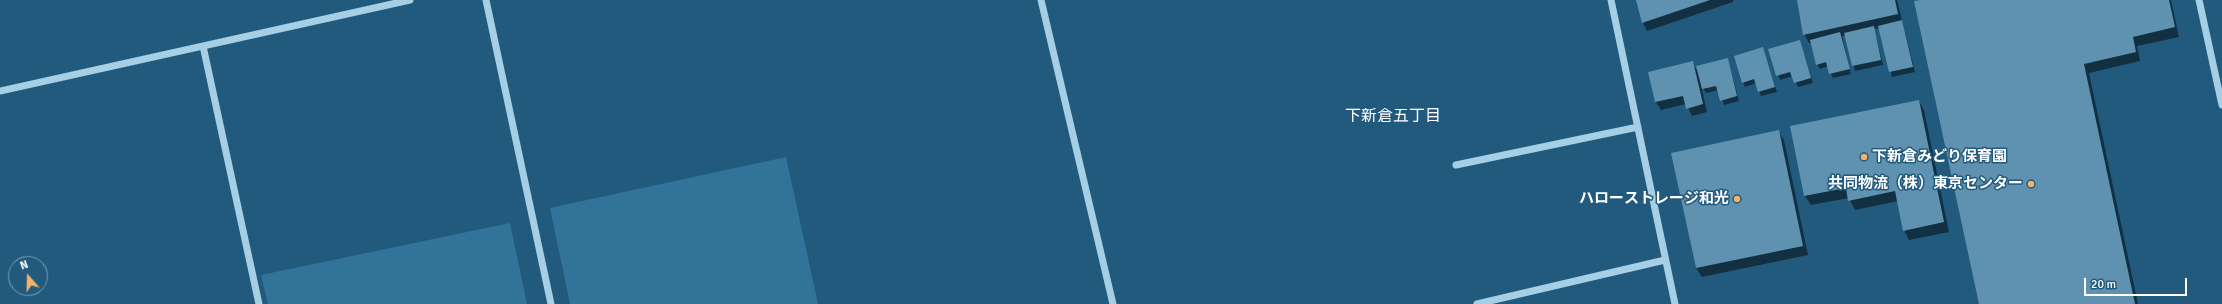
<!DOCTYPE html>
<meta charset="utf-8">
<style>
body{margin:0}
#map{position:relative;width:2222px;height:304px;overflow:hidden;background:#225a7d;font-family:Signika,sans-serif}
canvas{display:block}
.north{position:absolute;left:8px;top:256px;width:40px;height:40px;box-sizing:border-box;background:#225a7d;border:1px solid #7a9cb1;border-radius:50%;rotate:340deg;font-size:11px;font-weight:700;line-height:16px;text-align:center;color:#fff}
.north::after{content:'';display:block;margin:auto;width:14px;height:18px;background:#f2b269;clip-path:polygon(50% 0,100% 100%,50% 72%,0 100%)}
.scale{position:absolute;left:2084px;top:278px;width:103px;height:18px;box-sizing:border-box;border:2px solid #fff;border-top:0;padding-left:5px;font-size:12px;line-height:14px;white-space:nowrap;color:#fff;-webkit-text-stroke:3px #225a7d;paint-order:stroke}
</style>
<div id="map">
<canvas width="2222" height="304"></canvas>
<div class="north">N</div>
<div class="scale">20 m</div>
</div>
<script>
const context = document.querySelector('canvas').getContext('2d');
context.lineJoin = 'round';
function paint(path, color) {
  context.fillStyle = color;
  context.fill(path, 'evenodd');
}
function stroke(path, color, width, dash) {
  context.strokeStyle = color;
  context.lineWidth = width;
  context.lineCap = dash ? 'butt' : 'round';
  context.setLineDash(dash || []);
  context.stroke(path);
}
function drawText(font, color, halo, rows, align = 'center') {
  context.font = font + ' Signika,"Noto Sans JP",sans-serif';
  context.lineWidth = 3;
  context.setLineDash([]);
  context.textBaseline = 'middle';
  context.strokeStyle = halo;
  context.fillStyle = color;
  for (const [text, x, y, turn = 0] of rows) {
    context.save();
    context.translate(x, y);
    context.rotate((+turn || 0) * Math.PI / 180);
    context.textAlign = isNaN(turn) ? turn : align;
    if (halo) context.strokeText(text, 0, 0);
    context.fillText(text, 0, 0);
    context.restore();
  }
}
paint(new Path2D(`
 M 786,157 L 818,304 L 570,304 L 550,208 Z
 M 510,223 L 527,304 L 268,304 L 261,275 Z`), '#327399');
paint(new Path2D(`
 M 1637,0 L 1733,0 L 1733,2 L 1647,31 L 1643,23 Z
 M 1798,0 L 1897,0 L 1915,72 L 1892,77 L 1880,28 L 1874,29 L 1883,65 L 1855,71 L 1846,36 L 1842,36 L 1851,74 L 1833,78 L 1828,66 L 1820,69 L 1817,64 L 1811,43 L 1809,43 L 1804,34 Z
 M 1926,0 L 2171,0 L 2179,37 L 2137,46 L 2140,61 L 2089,73 L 2138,304 L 1980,304 Z
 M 1799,41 L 1813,83 L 1798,87 L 1793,76 L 1780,80 L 1770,50 Z
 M 1763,49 L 1777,92 L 1761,96 L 1756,83 L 1745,87 L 1743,82 Z
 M 1728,59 L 1739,101 L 1724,105 L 1719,90 L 1706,93 L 1701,85 L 1707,112 L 1692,116 L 1686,104 L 1661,110 L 1656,102 L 1649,72 L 1692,62 L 1698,72 Z
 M 1919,101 L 1924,110 L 1949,232 L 1909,240 L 1904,230 L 1898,201 L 1855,210 L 1849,198 L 1811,205 L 1805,196 L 1792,127 Z
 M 1778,131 L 1784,140 L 1808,255 L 1702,277 L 1696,268 L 1672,154 Z`), '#0007');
paint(new Path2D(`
 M 1636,0 L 1710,0 L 1642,23 Z
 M 1797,0 L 1895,0 L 1898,14 L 1803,35 Z
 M 1921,0 L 2169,0 L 2175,27 L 2133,37 L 2136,52 L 2084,64 L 2135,304 L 1979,304 L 1914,1 Z
 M 1902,20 L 1913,67 L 1889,72 L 1878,26 Z
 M 1874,26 L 1881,60 L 1852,66 L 1844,33 Z
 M 1840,32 L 1850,69 L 1829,74 L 1826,62 L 1816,65 L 1810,40 Z
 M 1800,40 L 1811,78 L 1794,83 L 1790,72 L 1776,76 L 1768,49 Z
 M 1763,47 L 1775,87 L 1758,92 L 1754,79 L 1742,83 L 1734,56 Z
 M 1728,58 L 1737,96 L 1720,101 L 1716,86 L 1702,89 L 1696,66 Z
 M 1693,61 L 1703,104 L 1686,109 L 1683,96 L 1655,102 L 1648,72 Z
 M 1919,100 L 1944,222 L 1903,231 L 1895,191 L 1848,201 L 1846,188 L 1804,196 L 1790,126 Z
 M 1779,130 L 1803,246 L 1696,268 L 1671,153 Z`), '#5f92b0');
stroke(new Path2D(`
 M 486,0 L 551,304
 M 1041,0 L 1113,304
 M 1611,0 L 1675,304
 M 2199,0 L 2222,105
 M 203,46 L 259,304
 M 0,91 L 410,0
 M 1456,165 L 1638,127
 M 1477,304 L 1665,260`), '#a6cfe6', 7);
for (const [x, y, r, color] of [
 [1864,157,4,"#f2b269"],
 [2031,184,4,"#f2b269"],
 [1737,199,4,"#f2b269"]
]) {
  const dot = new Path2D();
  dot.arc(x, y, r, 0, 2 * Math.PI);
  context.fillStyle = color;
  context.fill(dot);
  stroke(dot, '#225a7d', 1.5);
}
drawText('bold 15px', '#fff', '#225a7d', [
 ["下新倉みどり保育園",1872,157,"left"],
 ["共同物流（株）東京センター",2023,184],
 ["ハローストレージ和光",1729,199]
], 'right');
drawText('16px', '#fff', '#225a7d', [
 ["下新倉五丁目",1393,117]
]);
</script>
